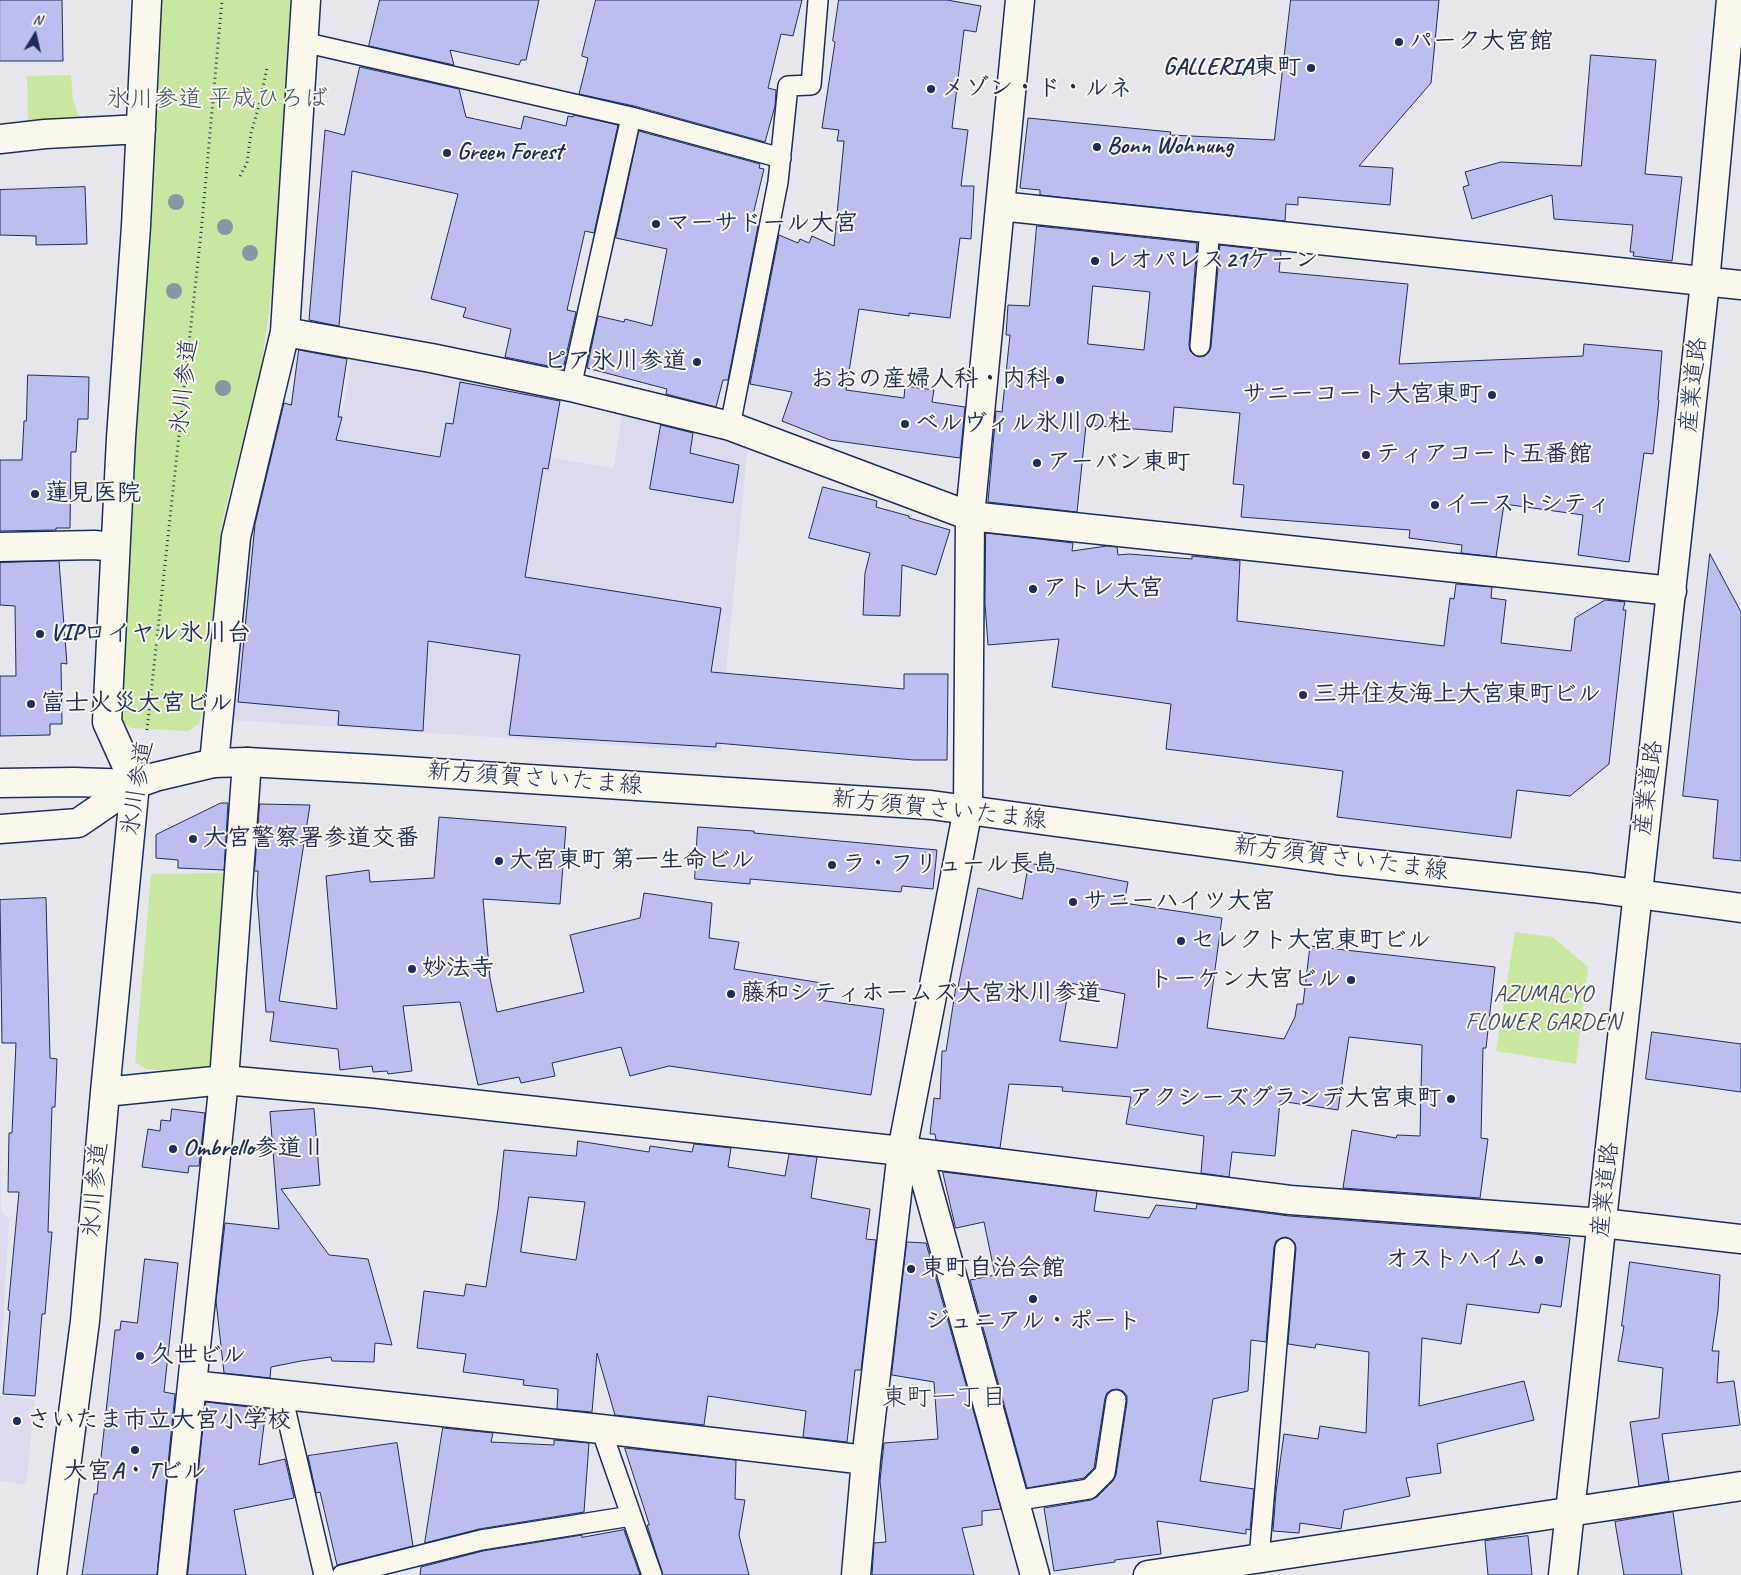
<!DOCTYPE html>
<meta charset="utf-8">
<style>
body{margin:0}
#map{position:relative;width:1741px;height:1575px;overflow:hidden;background:#e8e6ed;font-family:Caveat,sans-serif}
canvas{display:block}
.north{position:absolute;left:10px;top:10px;width:50px;height:50px;-webkit-text-stroke:4px #fbf7ec;paint-order:stroke;rotate:9deg;font-size:14px;font-weight:700;line-height:20px;text-align:center;color:#1b2f5e}
.north::after{content:'';display:block;margin:auto;width:18px;height:22px;background:#1b2f5e;clip-path:polygon(50% 0,100% 100%,50% 72%,0 100%)}
</style>
<div id="map">
<canvas width="1741" height="1575"></canvas>
<div class="north">N</div>
</div>
<script>
const context = document.querySelector('canvas').getContext('2d');
context.lineJoin = 'round';
function paint(path, color) {
  context.fillStyle = color;
  context.fill(path, 'evenodd');
}
function stroke(path, color, width, dash) {
  context.strokeStyle = color;
  context.lineWidth = width;
  context.lineCap = dash ? 'butt' : 'round';
  context.setLineDash(dash || []);
  context.stroke(path);
}
function drawText(font, color, halo, rows, align = 'center') {
  context.font = font + ' Caveat,"Klee One",sans-serif';
  context.lineWidth = 4;
  context.setLineDash([]);
  context.textBaseline = 'middle';
  context.strokeStyle = halo;
  context.fillStyle = color;
  for (const [text, x, y, turn = 0] of rows) {
    context.save();
    context.translate(x, y);
    context.rotate((+turn || 0) * Math.PI / 180);
    context.textAlign = isNaN(turn) ? turn : align;
    if (halo) context.strokeText(text, 0, 0);
    context.fillText(text, 0, 0);
    context.restore();
  }
}
paint(new Path2D(`
 M 352,354 L 553,395 L 543,456 L 614,468 L 622,413 L 748,443 L 727,662 L 721,752 L 230,720 L 248,524 L 279,399 L 343,411 Z
 M 0,1116 L 1,1210 L 9,1220 L 0,1380 Z
 M 0,1396 L 35,1400 L 26,1485 L 0,1481 Z`), '#dbdaee');
paint(new Path2D(`
 M 153,0 L 291,0 L 284,163 L 274,273 L 260,377 L 223,517 L 202,714 L 199,724 L 188,731 L 131,728 L 125,724 L 117,713 Z
 M 71,75 L 73,100 L 80,120 L 28,124 L 27,76 Z
 M 228,873 L 210,1074 L 146,1069 L 135,1062 L 151,874 Z
 M 1515,932 L 1553,937 L 1588,967 L 1576,1064 L 1496,1051 Z`), '#c8e7a0');
const building = new Path2D(`
 M 0,0 L 62,0 L 63,61 L 0,61 Z
 M 380,0 L 539,0 L 526,60 L 521,60 L 519,65 L 450,50 L 454,65 L 369,46 Z
 M 596,0 L 802,0 L 793,36 L 781,34 L 768,88 L 776,90 L 775,106 L 765,142 L 634,106 L 579,94 L 588,58 L 582,56 Z
 M 839,0 L 947,0 L 981,6 L 976,32 L 964,30 L 952,128 L 968,130 L 961,186 L 974,186 L 971,239 L 960,238 L 950,318 L 909,313 L 909,316 L 859,309 L 846,390 L 904,398 L 905,386 L 934,390 L 932,402 L 965,407 L 960,458 L 830,440 L 782,421 L 792,392 L 750,384 L 779,235 L 798,243 L 800,239 L 809,243 L 812,236 L 834,246 L 844,141 L 837,141 L 839,130 L 822,128 L 835,42 L 833,41 Z
 M 1291,0 L 1439,0 L 1431,83 L 1359,166 L 1393,168 L 1390,205 L 1298,197 L 1298,205 L 1286,204 L 1285,221 L 1040,195 L 1040,190 L 1020,188 L 1028,118 L 1171,132 L 1170,135 L 1274,140 Z
 M 1591,55 L 1656,60 L 1645,174 L 1682,177 L 1672,261 L 1633,256 L 1634,252 L 1630,252 L 1633,225 L 1554,219 L 1552,195 L 1472,219 L 1463,187 L 1469,185 L 1465,172 L 1501,162 L 1581,166 Z
 M 360,67 L 459,89 L 466,117 L 521,129 L 524,116 L 566,126 L 568,116 L 573,117 L 574,115 L 618,125 L 594,233 L 585,231 L 567,310 L 576,312 L 563,369 L 505,357 L 511,329 L 463,317 L 466,308 L 431,299 L 458,194 L 352,171 L 339,326 L 309,320 L 325,130 L 344,135 Z
 M 639,131 L 760,164 L 759,168 L 764,169 L 751,223 L 758,226 L 728,380 L 723,380 L 716,407 L 666,394 L 667,389 L 587,368 L 598,316 L 624,322 L 625,319 L 652,326 L 667,249 L 616,238 Z
 M 85,187 L 87,244 L 36,245 L 36,236 L 0,235 L 0,190 Z
 M 1037,226 L 1197,243 L 1189,345 L 1190,351 L 1194,355 L 1199,357 L 1205,356 L 1209,352 L 1211,347 L 1220,245 L 1281,252 L 1279,272 L 1408,284 L 1399,364 L 1583,356 L 1584,344 L 1662,351 L 1658,400 L 1659,400 L 1653,454 L 1644,453 L 1629,562 L 1578,555 L 1583,515 L 1504,504 L 1496,557 L 1461,553 L 1462,545 L 1409,538 L 1410,530 L 1241,517 L 1244,485 L 1233,484 L 1240,413 L 1174,407 L 1172,432 L 1086,425 L 1077,512 L 988,502 L 996,411 L 1002,412 L 1010,335 L 1006,335 L 1008,305 L 1029,306 ZM 1093,286 L 1150,292 L 1144,350 L 1088,344 Z
 M 299,350 L 347,359 L 338,417 L 342,417 L 336,440 L 440,457 L 446,423 L 453,424 L 460,382 L 560,401 L 548,469 L 543,468 L 525,577 L 721,608 L 711,672 L 904,689 L 904,674 L 948,674 L 947,760 L 914,760 L 716,743 L 716,747 L 509,735 L 520,655 L 428,641 L 423,731 L 338,725 L 339,711 L 238,702 L 255,524 L 284,403 L 291,405 Z
 M 28,375 L 89,377 L 88,419 L 78,419 L 76,452 L 71,452 L 70,528 L 56,528 L 56,530 L 0,531 L 0,460 L 22,460 L 24,421 L 26,421 Z
 M 661,425 L 693,433 L 690,453 L 739,465 L 733,503 L 650,489 Z
 M 823,487 L 877,501 L 876,507 L 909,516 L 909,518 L 950,530 L 936,575 L 902,565 L 900,616 L 863,615 L 865,573 L 870,553 L 809,538 Z
 M 986,533 L 1073,543 L 1072,551 L 1107,546 L 1117,547 L 1118,555 L 1129,554 L 1192,559 L 1192,556 L 1240,561 L 1237,621 L 1444,646 L 1450,598 L 1454,599 L 1456,584 L 1492,587 L 1491,598 L 1506,600 L 1501,643 L 1571,651 L 1575,618 L 1605,600 L 1625,602 L 1623,610 L 1626,610 L 1609,764 L 1570,796 L 1517,790 L 1511,838 L 1337,817 L 1343,771 L 1166,749 L 1171,704 L 1052,687 L 1059,639 L 988,645 L 985,604 Z
 M 1710,554 L 1741,612 L 1741,861 L 1713,858 L 1718,800 L 1683,796 Z
 M 59,561 L 67,664 L 61,663 L 62,724 L 50,724 L 50,735 L 0,736 L 0,676 L 16,676 L 15,606 L 0,605 L 0,563 Z
 M 221,803 L 228,803 L 224,870 L 178,868 L 178,860 L 156,858 L 156,835 Z
 M 260,804 L 310,805 L 279,1001 L 337,1009 L 326,876 L 369,870 L 370,882 L 434,878 L 439,817 L 566,827 L 560,904 L 483,899 L 490,978 L 497,1012 L 584,992 L 570,935 L 640,918 L 644,893 L 712,903 L 709,938 L 739,942 L 734,969 L 822,983 L 819,1000 L 884,1009 L 871,1095 L 669,1066 L 630,1076 L 621,1047 L 552,1063 L 555,1076 L 521,1083 L 519,1077 L 478,1085 L 460,1002 L 403,1006 L 412,1071 L 388,1074 L 387,1071 L 373,1072 L 372,1066 L 340,1070 L 338,1049 L 270,1041 L 274,1012 L 266,1012 L 257,894 L 258,871 L 255,871 Z
 M 698,827 L 754,831 L 754,833 L 937,850 L 933,889 L 902,886 L 901,892 L 750,879 L 750,884 L 695,879 Z
 M 1029,863 L 1128,882 L 1124,903 L 1222,918 L 1207,1028 L 1284,1039 L 1295,1017 L 1297,1004 L 1303,1004 L 1310,946 L 1495,967 L 1486,1048 L 1483,1048 L 1481,1138 L 1488,1139 L 1480,1198 L 1343,1188 L 1352,1130 L 1396,1138 L 1397,1135 L 1420,1136 L 1422,1045 L 1349,1037 L 1338,1110 L 1280,1101 L 1275,1156 L 1232,1152 L 1229,1177 L 1201,1173 L 1204,1136 L 1126,1124 L 1131,1097 L 1062,1091 L 1063,1087 L 1009,1084 L 1000,1148 L 936,1140 L 935,1134 L 930,1134 L 934,1098 L 940,1099 L 942,1051 L 946,1051 L 956,986 L 958,987 L 978,888 L 1022,899 ZM 1070,983 L 1125,994 L 1117,1048 L 1060,1041 Z
 M 46,898 L 50,1058 L 57,1059 L 55,1107 L 52,1107 L 48,1232 L 52,1232 L 45,1314 L 42,1314 L 35,1396 L 3,1394 L 10,1311 L 8,1310 L 19,1192 L 8,1192 L 9,1133 L 12,1133 L 16,1043 L 2,1043 L 0,900 Z
 M 1652,1032 L 1741,1044 L 1741,1092 L 1646,1079 Z
 M 172,1109 L 205,1113 L 199,1166 L 189,1166 L 188,1173 L 142,1167 L 148,1129 L 160,1131 L 161,1120 L 170,1121 Z
 M 314,1109 L 320,1185 L 281,1189 L 329,1255 L 368,1259 L 392,1345 L 375,1343 L 374,1362 L 332,1361 L 331,1357 L 301,1361 L 271,1367 L 270,1378 L 224,1373 L 216,1301 L 225,1223 L 279,1229 L 270,1112 Z
 M 578,1141 L 649,1152 L 650,1146 L 692,1152 L 694,1144 L 731,1148 L 728,1167 L 785,1176 L 789,1154 L 817,1157 L 811,1198 L 870,1209 L 866,1239 L 876,1240 L 861,1370 L 855,1370 L 847,1442 L 803,1437 L 806,1411 L 708,1396 L 704,1425 L 615,1415 L 597,1353 L 592,1412 L 557,1409 L 558,1389 L 523,1385 L 524,1380 L 463,1372 L 466,1354 L 417,1348 L 424,1291 L 464,1296 L 466,1284 L 486,1287 L 498,1209 L 504,1150 L 576,1156 ZM 529,1197 L 585,1202 L 576,1260 L 521,1252 Z
 M 943,1172 L 1097,1191 L 1094,1211 L 1149,1218 L 1156,1205 L 1196,1209 L 1197,1204 L 1289,1216 L 1534,1234 L 1570,1238 L 1561,1307 L 1541,1304 L 1539,1313 L 1467,1304 L 1461,1344 L 1422,1338 L 1419,1406 L 1524,1381 L 1534,1420 L 1437,1444 L 1441,1473 L 1406,1478 L 1410,1496 L 1344,1510 L 1341,1529 L 1300,1523 L 1299,1533 L 1273,1531 L 1276,1492 L 1284,1434 L 1318,1439 L 1320,1426 L 1366,1433 L 1369,1352 L 1316,1344 L 1315,1348 L 1288,1344 L 1296,1248 L 1295,1243 L 1291,1239 L 1286,1237 L 1281,1238 L 1276,1241 L 1274,1247 L 1266,1342 L 1251,1340 L 1248,1391 L 1213,1399 L 1200,1481 L 1254,1489 L 1250,1530 L 1246,1529 L 1246,1534 L 1157,1521 L 1161,1554 L 1115,1560 L 1115,1562 L 1054,1571 L 1044,1508 L 1091,1500 L 1097,1497 L 1113,1481 L 1116,1475 L 1127,1402 L 1127,1396 L 1123,1391 L 1117,1389 L 1111,1390 L 1107,1393 L 1105,1398 L 1094,1468 L 1084,1478 L 1027,1488 L 970,1280 L 995,1275 L 984,1222 L 956,1228 Z
 M 907,1242 L 926,1243 L 1001,1509 L 982,1511 L 982,1525 L 962,1528 L 974,1575 L 872,1575 L 874,1543 L 886,1542 L 880,1481 L 884,1443 L 938,1439 L 934,1382 L 892,1375 Z
 M 145,1259 L 178,1263 L 164,1392 L 175,1394 L 157,1575 L 82,1575 L 94,1494 L 97,1494 L 115,1330 L 120,1330 L 121,1321 L 137,1323 Z
 M 1630,1262 L 1720,1275 L 1718,1310 L 1712,1351 L 1719,1351 L 1717,1383 L 1734,1381 L 1740,1425 L 1662,1434 L 1669,1481 L 1639,1486 L 1630,1422 L 1659,1418 L 1663,1368 L 1618,1361 L 1624,1326 L 1622,1326 Z
 M 206,1402 L 266,1409 L 259,1465 L 285,1459 L 294,1498 L 234,1510 L 246,1575 L 188,1575 Z
 M 443,1428 L 493,1433 L 491,1442 L 554,1445 L 554,1440 L 589,1443 L 584,1512 L 479,1529 L 425,1543 Z
 M 397,1443 L 413,1546 L 337,1565 L 320,1492 L 316,1493 L 308,1456 Z
 M 625,1448 L 736,1460 L 735,1499 L 745,1500 L 739,1535 L 749,1575 L 663,1575 L 647,1525 L 649,1525 Z
 M 1673,1512 L 1682,1575 L 1624,1575 L 1615,1522 Z
 M 624,1530 L 640,1575 L 420,1575 L 421,1567 L 483,1551 L 582,1535 L 582,1537 Z
 M 1528,1536 L 1532,1575 L 1488,1575 L 1485,1541 Z`);
paint(building, '#bdbef0');
stroke(building, '#1b2f5e', 1);
const lane = new Path2D(`
 M 303,42 L 631,117 L 781,158
 M 1200,346 L 1210,228
 M 571,387 L 631,117
 M 730,426 L 778,182 L 788,86 L 811,85 L 818,0
 M 282,1395 L 324,1575
 M 601,1429 L 652,1575
 M 1014,1501 L 1089,1489 L 1105,1473 L 1116,1400
 M 1259,1559 L 1285,1248
 M 342,1575 L 481,1540 L 631,1516`);
const street = new Path2D(`
 M 0,139 L 45,134 L 141,129
 M 1000,206 L 1741,285
 M 285,332 L 431,358 L 571,387 L 730,426 L 970,516 L 1672,591
 M 0,547 L 94,545 L 115,547
 M 214,763 L 236,537 L 285,332 L 306,0
 M 105,1092 L 224,1080 L 371,1093 L 902,1151 L 1290,1200 L 1602,1223 L 1741,1239
 M 918,1153 L 1035,1575
 M 192,1385 L 601,1429 L 866,1460
 M 52,1575 L 85,1321 L 105,1092 L 135,784 L 107,722 L 121,438 L 136,226 L 147,0
 M 172,1575 L 224,1080 L 247,762
 M 856,1575 L 866,1460 L 902,1151 L 968,809 L 970,516 L 1020,0
 M 1148,1575 L 1741,1486`);
const secondary = new Path2D(`
 M 0,783 L 74,782 L 135,784
 M 0,829 L 78,823 L 135,784 L 155,777 L 214,763 L 247,762 L 374,769 L 931,805 L 1336,860 L 1593,888 L 1741,908`);
const primary = new Path2D(`
 M 1563,1575 L 1705,282 L 1731,0`);
stroke(lane, '#1b2f5e', 22);
stroke(street, '#1b2f5e', 31);
stroke(secondary, '#1b2f5e', 31);
stroke(primary, '#1b2f5e', 31);
stroke(new Path2D(`
 M 240,176 L 247,163 L 251,133 L 259,106 L 267,68
 M 147,730 L 201,233 L 222,0`), '#1b2f5e', 3, [1, 4]);
stroke(lane, '#fbf7ec', 19);
stroke(street, '#fbf7ec', 28);
stroke(secondary, '#fbf7ec', 28);
stroke(primary, '#fbf7ec', 28);
context.fillStyle = '#8a96a6';
for (const [x, y] of [
 [176,202],
 [225,227],
 [250,253],
 [174,291],
 [223,388]
]) {
  context.beginPath();
  context.arc(x, y, 8, 0, 2 * Math.PI);
  context.fill();
}
for (const [x, y, r, color] of [
 [1399,42,5,"#1b2f5e"],
 [1311,68,5,"#1b2f5e"],
 [931,89,5,"#1b2f5e"],
 [1097,147,5,"#1b2f5e"],
 [447,153,5,"#1b2f5e"],
 [656,224,5,"#1b2f5e"],
 [1095,261,5,"#1b2f5e"],
 [697,362,5,"#1b2f5e"],
 [1060,380,5,"#1b2f5e"],
 [1492,395,5,"#1b2f5e"],
 [905,424,5,"#1b2f5e"],
 [1366,455,5,"#1b2f5e"],
 [1037,463,5,"#1b2f5e"],
 [35,494,5,"#1b2f5e"],
 [1435,505,5,"#1b2f5e"],
 [1033,589,5,"#1b2f5e"],
 [40,634,5,"#1b2f5e"],
 [1303,695,5,"#1b2f5e"],
 [31,704,5,"#1b2f5e"],
 [193,839,5,"#1b2f5e"],
 [499,861,5,"#1b2f5e"],
 [832,865,5,"#1b2f5e"],
 [1073,902,5,"#1b2f5e"],
 [1181,941,5,"#1b2f5e"],
 [412,969,5,"#1b2f5e"],
 [1351,980,5,"#1b2f5e"],
 [731,994,5,"#1b2f5e"],
 [1451,1099,5,"#1b2f5e"],
 [173,1149,5,"#1b2f5e"],
 [1539,1260,5,"#1b2f5e"],
 [911,1269,5,"#1b2f5e"],
 [1033,1299,5,"#1b2f5e"],
 [140,1356,5,"#1b2f5e"],
 [17,1421,5,"#1b2f5e"],
 [135,1450,5,"#1b2f5e"]
]) {
  const dot = new Path2D();
  dot.arc(x, y, r, 0, 2 * Math.PI);
  context.fillStyle = color;
  context.fill(dot);
  stroke(dot, '#fbf7ec', 2);
}
drawText('bold 24px', '#1b2f5e', '#fbf7ec', [
 ["パーク大宮館",1409,42],
 ["GALLERIA東町",1301,68,"right"],
 ["メゾン・ド・ルネ",941,89],
 ["Bonn Wohnung",1107,147],
 ["Green Forest",457,153],
 ["マーサドール大宮",666,224],
 ["レオパレス21ケーン",1105,261],
 ["ピア氷川参道",687,362,"right"],
 ["おおの産婦人科・内科",1050,380,"right"],
 ["サニーコート大宮東町",1482,395,"right"],
 ["ベルヴィル氷川の杜",915,424],
 ["ティアコート五番館",1376,455],
 ["アーバン東町",1047,463],
 ["蓮見医院",45,494],
 ["イーストシティ",1445,505],
 ["アトレ大宮",1043,589],
 ["VIPロイヤル氷川台",50,634],
 ["三井住友海上大宮東町ビル",1313,695],
 ["富士火災大宮ビル",41,704],
 ["大宮警察署参道交番",203,839],
 ["大宮東町 第一生命ビル",509,861],
 ["ラ・フリュール長島",842,865],
 ["サニーハイツ大宮",1083,902],
 ["セレクト大宮東町ビル",1191,941],
 ["妙法寺",422,969],
 ["トーケン大宮ビル",1341,980,"right"],
 ["藤和シティホームズ大宮氷川参道",741,994],
 ["アクシーズグランデ大宮東町",1441,1099,"right"],
 ["Ombrello参道Ⅱ",183,1149],
 ["オストハイム",1529,1260,"right"],
 ["東町自治会館",921,1269],
 ["ジュニアル・ポート",1033,1322,"center"],
 ["久世ビル",150,1356],
 ["さいたま市立大宮小学校",27,1421],
 ["大宮A・Tビル",135,1472,"center"]
], 'left');
drawText('24px', '#3e546b', '#fbf7ec', [
 ["氷川参道 平成ひろば",217,100],
 ["AZUMACYO",1543,995],
 ["FLOWER GARDEN",1543,1023]
]);
drawText('24px', '#1b2f5e', '#fbf7ec', [
 ["産業道路",1694,385,-84],
 ["氷川参道",185,386,-84],
 ["新方須賀さいたま線",535,779,4],
 ["氷川参道",138,788,-81],
 ["産業道路",1649,788,-83],
 ["新方須賀さいたま線",939,810,6],
 ["新方須賀さいたま線",1341,859,7],
 ["氷川参道",96,1190,-85],
 ["産業道路",1606,1190,-84]
]);
drawText('25px', '#1b2f5e', '#fbf7ec', [
 ["東町一丁目",944,1398]
]);
</script>
